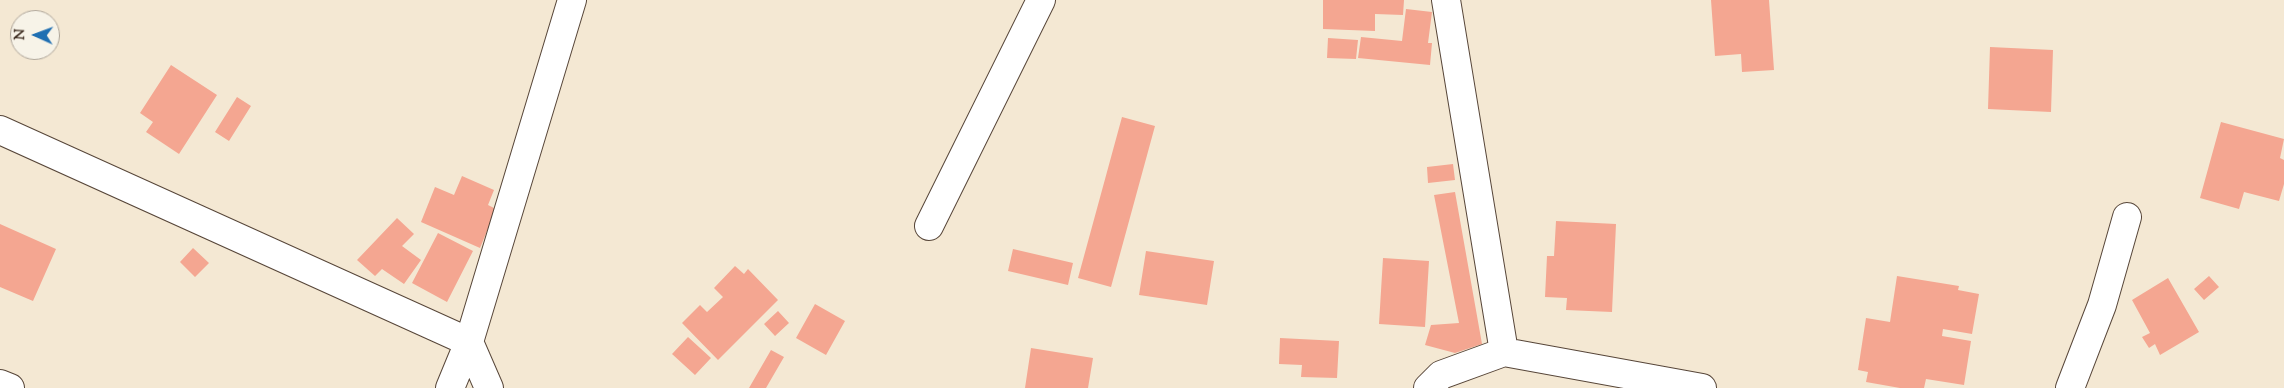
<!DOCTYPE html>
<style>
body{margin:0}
#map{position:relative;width:2284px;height:388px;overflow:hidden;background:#f4e8d3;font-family:"Sorts Mill Goudy",serif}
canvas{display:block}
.north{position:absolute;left:10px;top:10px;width:50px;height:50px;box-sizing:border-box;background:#f7f3e8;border:1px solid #aca397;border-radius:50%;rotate:272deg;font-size:14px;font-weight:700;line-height:20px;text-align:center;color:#3b2a1e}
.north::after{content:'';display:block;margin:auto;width:18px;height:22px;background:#1f6fb2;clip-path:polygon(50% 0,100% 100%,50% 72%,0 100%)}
</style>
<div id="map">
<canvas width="2284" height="388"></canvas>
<div class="north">N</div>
</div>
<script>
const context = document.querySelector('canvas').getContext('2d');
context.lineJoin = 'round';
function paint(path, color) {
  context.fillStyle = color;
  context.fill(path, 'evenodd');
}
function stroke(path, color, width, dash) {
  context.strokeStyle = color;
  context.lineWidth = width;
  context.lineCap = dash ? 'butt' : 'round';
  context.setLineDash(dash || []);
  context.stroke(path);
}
paint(new Path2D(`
 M 1323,0 L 1404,0 L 1403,15 L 1375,14 L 1375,31 L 1323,29 Z
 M 1711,0 L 1769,0 L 1774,70 L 1742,72 L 1741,54 L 1715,56 Z
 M 1406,9 L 1432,12 L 1428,43 L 1432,43 L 1430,65 L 1358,58 L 1361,37 L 1402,41 Z
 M 1328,38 L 1358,40 L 1356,59 L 1327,58 Z
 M 1990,47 L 2053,50 L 2051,112 L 1988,109 Z
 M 171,65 L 217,95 L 179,154 L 146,132 L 153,122 L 140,113 Z
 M 237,97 L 251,106 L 229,141 L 215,132 Z
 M 1122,117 L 1155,126 L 1111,287 L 1078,278 Z
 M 2221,122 L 2284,139 L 2280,158 L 2284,160 L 2284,184 L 2279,201 L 2244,192 L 2239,209 L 2200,198 Z
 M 1453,164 L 1455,180 L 1428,183 L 1427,167 Z
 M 462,176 L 494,190 L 488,205 L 496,209 L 480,248 L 421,222 L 435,187 L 454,195 Z
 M 1455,192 L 1482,344 L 1455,353 L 1425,345 L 1431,325 L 1459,323 L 1434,195 Z
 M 397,218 L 414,234 L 402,246 L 421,260 L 404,284 L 382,269 L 375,276 L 357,260 Z
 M 1556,221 L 1616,224 L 1612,312 L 1566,310 L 1567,298 L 1545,297 L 1547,256 L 1554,256 Z
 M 0,224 L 56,249 L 33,301 L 0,287 Z
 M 438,233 L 473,251 L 447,302 L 412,283 Z
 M 193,248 L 209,263 L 195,277 L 180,262 Z
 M 1013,249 L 1073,263 L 1068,285 L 1008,271 Z
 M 1146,251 L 1214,261 L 1207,305 L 1139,295 Z
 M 1383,258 L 1429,261 L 1425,327 L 1379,324 Z
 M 735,266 L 744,274 L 748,269 L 778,300 L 718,360 L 682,323 L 700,305 L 707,312 L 723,297 L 714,288 Z
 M 1897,276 L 1959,286 L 1958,290 L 1979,294 L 1972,334 L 1943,329 L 1942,336 L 1971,341 L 1964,385 L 1926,379 L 1924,388 L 1900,388 L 1866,382 L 1868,372 L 1858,370 L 1866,318 L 1890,322 Z
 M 2209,276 L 2219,287 L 2204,300 L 2194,289 Z
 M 2168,278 L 2199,332 L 2160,355 L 2155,344 L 2149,348 L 2142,337 L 2150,333 L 2132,300 Z
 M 815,304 L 845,321 L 826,355 L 796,338 Z
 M 778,311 L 789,323 L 775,336 L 764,324 Z
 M 688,337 L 711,358 L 695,375 L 672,354 Z
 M 1280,338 L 1339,341 L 1337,378 L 1301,377 L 1302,365 L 1279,364 Z
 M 1031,348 L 1093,358 L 1088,388 L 1025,388 Z
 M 771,350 L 784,357 L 766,388 L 749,388 Z`), '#f4a691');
const street = new Path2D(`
 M 1446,0 L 1504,352
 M 0,130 L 469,342 L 489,388
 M 929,226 L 1041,0
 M 0,384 L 10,388
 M 450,388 L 469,342 L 572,0
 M 1428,388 L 1441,375 L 1504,352 L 1702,388
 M 2070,388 L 2102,305 L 2127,217`);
stroke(street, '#574639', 30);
stroke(street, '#fff', 28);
</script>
